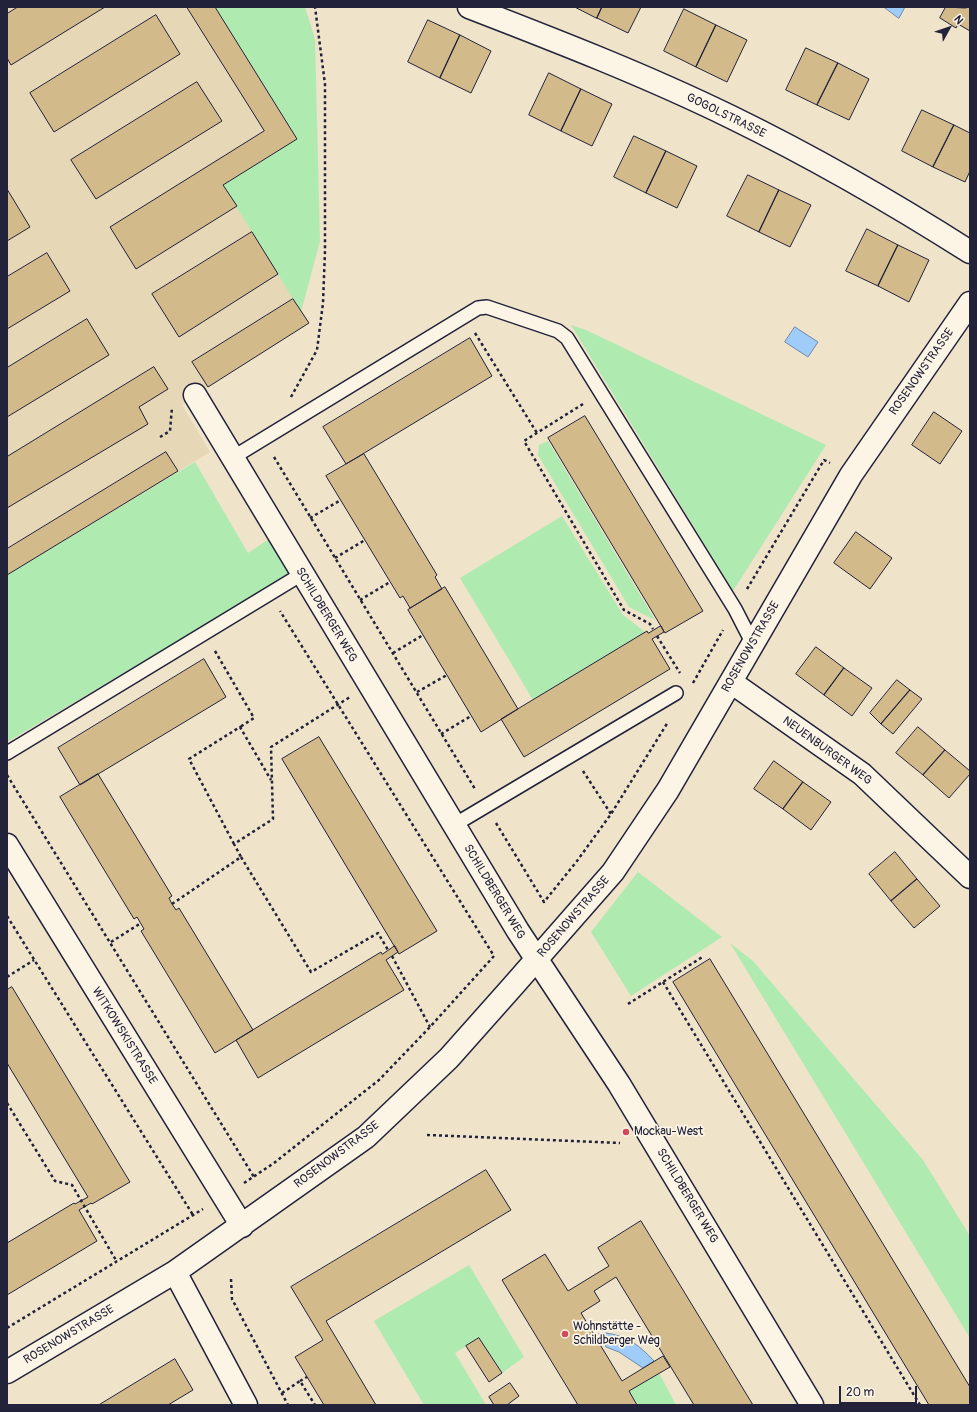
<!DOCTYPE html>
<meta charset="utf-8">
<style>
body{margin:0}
#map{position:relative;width:977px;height:1412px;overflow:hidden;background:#efe3ca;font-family:Pangolin,sans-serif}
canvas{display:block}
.frame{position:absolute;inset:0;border:8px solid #22223b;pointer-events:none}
.north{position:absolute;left:929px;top:8px;width:40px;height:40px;-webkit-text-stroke:3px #fcf5e5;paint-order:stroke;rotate:50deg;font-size:11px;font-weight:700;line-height:16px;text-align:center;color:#22223b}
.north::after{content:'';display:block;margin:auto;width:14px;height:18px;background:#22223b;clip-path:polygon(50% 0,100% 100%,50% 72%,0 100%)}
.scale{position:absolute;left:839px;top:1386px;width:78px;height:18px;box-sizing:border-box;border:2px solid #22223b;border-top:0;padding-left:5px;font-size:12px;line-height:14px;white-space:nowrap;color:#22223b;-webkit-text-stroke:3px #fcf5e5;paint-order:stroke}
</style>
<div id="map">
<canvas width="977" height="1412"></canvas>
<div class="frame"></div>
<div class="north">N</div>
<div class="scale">20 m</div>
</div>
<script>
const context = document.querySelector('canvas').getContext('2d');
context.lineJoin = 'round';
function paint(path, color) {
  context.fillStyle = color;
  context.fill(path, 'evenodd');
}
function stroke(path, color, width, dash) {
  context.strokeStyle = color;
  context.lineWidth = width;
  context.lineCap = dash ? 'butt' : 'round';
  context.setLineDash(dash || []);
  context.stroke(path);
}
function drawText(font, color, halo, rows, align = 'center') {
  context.font = font + ' Pangolin,sans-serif';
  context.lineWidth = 3.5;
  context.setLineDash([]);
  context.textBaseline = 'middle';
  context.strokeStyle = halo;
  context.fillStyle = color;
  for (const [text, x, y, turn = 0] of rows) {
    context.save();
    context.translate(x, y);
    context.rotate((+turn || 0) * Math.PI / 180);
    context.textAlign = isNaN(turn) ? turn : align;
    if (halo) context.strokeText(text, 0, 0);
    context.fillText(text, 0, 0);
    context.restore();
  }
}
paint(new Path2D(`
 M 7,7 L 215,7 L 297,139 L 224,185 L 301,312 L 208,387 L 182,405 L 210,452 L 7,575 Z`), '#e6d7b7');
paint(new Path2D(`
 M 215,7 L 305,7 L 315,39 L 320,241 L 301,312 L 223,185 L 297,139 Z
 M 571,325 L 586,330 L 826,445 L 733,591 Z
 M 548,441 L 655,620 L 629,607 L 538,455 L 539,445 Z
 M 195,462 L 248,553 L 269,539 L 291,574 L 7,742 L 7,575 Z
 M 562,516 L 623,615 L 645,632 L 533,700 L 460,578 Z
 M 638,872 L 722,937 L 631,996 L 591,932 Z
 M 730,943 L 753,961 L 923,1160 L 970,1236 L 970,1338 Z
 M 469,1265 L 524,1357 L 502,1373 L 479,1338 L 455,1353 L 486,1405 L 424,1405 L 374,1321 Z
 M 659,1373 L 676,1405 L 637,1405 L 629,1391 Z`), '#afeab0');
const water = new Path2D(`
 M 884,7 L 905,7 L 899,18 Z
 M 795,327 L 818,342 L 808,357 L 785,342 Z
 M 606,1333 C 628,1336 640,1346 654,1361 L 643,1368 L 619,1352 L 606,1347 L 599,1334 Z`);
paint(water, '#9fccf9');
stroke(water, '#6d88ad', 1);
const building = new Path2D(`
 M 18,7 L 105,7 L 11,65 L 7,58 L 7,14 Z
 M 187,7 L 215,7 L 297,139 L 223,185 L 237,206 L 136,269 L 110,227 L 264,131 Z
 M 575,7 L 602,7 L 597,18 Z
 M 602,7 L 641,7 L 628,33 L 597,18 Z
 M 946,7 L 965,8 L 970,7 L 970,31 L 958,24 L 956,28 L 940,18 Z
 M 684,9 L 716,25 L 696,67 L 664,51 Z
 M 156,15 L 180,54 L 54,132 L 30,93 Z
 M 428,20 L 460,35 L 440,78 L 408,62 Z
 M 716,25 L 747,40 L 727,82 L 696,67 Z
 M 460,35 L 491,51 L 471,93 L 440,78 Z
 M 806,48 L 838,63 L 817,105 L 786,90 Z
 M 838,63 L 869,79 L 849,120 L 817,105 Z
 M 549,73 L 581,89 L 561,131 L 529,115 Z
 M 197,82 L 222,121 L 96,199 L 71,160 Z
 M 581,89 L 612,104 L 592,146 L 561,131 Z
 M 922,110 L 954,125 L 933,167 L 902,151 Z
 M 954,125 L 970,133 L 970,171 L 965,182 L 933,167 Z
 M 634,136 L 666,151 L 646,193 L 614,177 Z
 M 666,151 L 697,166 L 677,208 L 646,193 Z
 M 748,175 L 779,190 L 759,232 L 727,216 Z
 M 7,189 L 30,227 L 7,241 Z
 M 779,190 L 811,205 L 790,247 L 759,232 Z
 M 867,229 L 898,245 L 878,286 L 846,271 Z
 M 252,232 L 278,274 L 179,337 L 152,294 Z
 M 898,245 L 929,260 L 909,302 L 878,286 Z
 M 47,253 L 70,291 L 7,329 L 7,277 Z
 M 293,299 L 309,323 L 208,387 L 192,362 Z
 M 87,319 L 109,355 L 7,417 L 7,368 Z
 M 470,338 L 492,376 L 346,464 L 323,427 Z
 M 154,367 L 168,389 L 139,407 L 148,424 L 7,508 L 7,457 Z
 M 934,412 L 962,431 L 940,464 L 912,445 Z
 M 585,416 L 703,611 L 665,633 L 548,438 Z
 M 166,452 L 178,471 L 7,575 L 7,549 Z
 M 364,454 L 437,575 L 435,577 L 442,589 L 410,608 L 403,596 L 400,598 L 326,476 Z
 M 856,532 L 892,558 L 870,589 L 834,563 Z
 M 445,587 L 518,709 L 481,732 L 408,610 Z
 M 661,626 L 664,632 L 652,639 L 670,669 L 524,757 L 501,719 L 647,631 L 648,633 Z
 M 816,647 L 844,668 L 824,695 L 796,674 Z
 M 204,659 L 226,697 L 80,785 L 58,748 Z
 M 844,668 L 872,688 L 852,716 L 824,695 Z
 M 897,680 L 910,690 L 881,724 L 870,713 Z
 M 910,690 L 922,699 L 893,734 L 881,724 Z
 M 918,727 L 945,750 L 923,775 L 896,753 Z
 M 319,737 L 437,931 L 399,954 L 282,759 Z
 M 945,750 L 970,771 L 970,774 L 949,798 L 923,775 Z
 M 774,761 L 803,782 L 783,809 L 754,789 Z
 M 98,774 L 172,896 L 169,898 L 172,904 L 176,910 L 179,908 L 253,1030 L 215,1053 L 141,931 L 144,929 L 137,917 L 134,919 L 60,797 Z
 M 803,782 L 831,802 L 811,830 L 783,809 Z
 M 895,852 L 917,879 L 891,901 L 869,874 Z
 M 917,879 L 940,906 L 914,928 L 891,901 Z
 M 395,946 L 398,952 L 386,960 L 404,990 L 258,1078 L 236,1040 L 381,952 L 382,954 Z
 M 710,959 L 970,1387 L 970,1405 L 929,1405 L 673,982 Z
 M 12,987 L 130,1182 L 92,1204 L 91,1203 L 79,1210 L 97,1241 L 7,1295 L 7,1243 L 74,1203 L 75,1204 L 88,1197 L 7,1063 L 7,990 Z
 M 486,1170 L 511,1210 L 326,1321 L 376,1405 L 324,1405 L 295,1357 L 323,1340 L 291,1287 Z
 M 641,1221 L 753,1405 L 694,1405 L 616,1277 L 594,1291 L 600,1301 L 581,1313 L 622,1381 L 663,1356 L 670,1367 L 629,1391 L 637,1405 L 578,1405 L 502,1280 L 545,1254 L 568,1291 L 609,1266 L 598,1248 Z
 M 479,1338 L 502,1373 L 489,1382 L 466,1346 Z
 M 175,1359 L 193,1390 L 168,1405 L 99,1405 Z
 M 510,1383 L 519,1396 L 507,1405 L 494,1405 L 489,1397 Z`);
paint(building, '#d2ba8a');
stroke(building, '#22223b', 1);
const lane = new Path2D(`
 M 232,458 L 478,308 L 487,307 L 558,331 L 567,338 L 735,609 L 753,644
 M 7,753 L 302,574
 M 454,825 L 676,693`);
const street = new Path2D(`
 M 469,7 C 557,41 645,75 731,117 C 813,157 893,203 970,252
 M 195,395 L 518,931 L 619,1084 L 812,1405
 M 731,682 L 862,774 L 970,877
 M 7,845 L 242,1226
 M 175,1272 L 246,1405
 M 7,1372 L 175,1272 L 366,1137 L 449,1058 L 513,986 L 613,872 L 668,790 L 851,475 L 970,303`);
stroke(lane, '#22223b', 16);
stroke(street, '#22223b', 25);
stroke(new Path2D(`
 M 475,333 L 537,433
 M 291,397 L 317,350 L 323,303 L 325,251 L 325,84 L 315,7
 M 583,404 L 524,441 L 624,610 L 650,624 L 653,629
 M 160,437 L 170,431 L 172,407
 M 274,457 L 475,789
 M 310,518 L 341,500
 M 335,558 L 365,540
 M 747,589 L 824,460 L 830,463
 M 360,600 L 390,582
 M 657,636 L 680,673
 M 215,651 L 254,718 L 240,727
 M 393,653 L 423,635
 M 693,683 L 723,630
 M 417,692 L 447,675
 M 441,734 L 471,716
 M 583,771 L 611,814
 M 7,775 L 254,1177
 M 496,823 L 544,902 L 577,861 L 611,814 L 668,722
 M 234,844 L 189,759 L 240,727 L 271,780
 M 241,857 L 311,972 L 378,933 L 388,950
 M 172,904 L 241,857 L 234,844 L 273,819 L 271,747 L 350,697
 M 7,916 L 193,1215
 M 111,942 L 141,923
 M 392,956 L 430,1027
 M 7,977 L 34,960
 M 663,982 L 920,1405
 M 628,1004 L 704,956
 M 7,1103 L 55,1181 L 72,1185 L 117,1262
 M 427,1135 L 620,1143
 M 244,1183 L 274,1163 L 379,1080 L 430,1027 L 494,956 L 280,611
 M 231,1279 L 232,1299 L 288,1405
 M 7,1328 L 203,1209
 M 300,1381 L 307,1377
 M 282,1393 L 300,1381 L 315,1405`), '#22223b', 2.5, [3, 3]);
stroke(lane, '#fcf5e5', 13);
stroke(street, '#fcf5e5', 22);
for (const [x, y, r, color] of [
 [626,1132,4,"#d1495b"],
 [565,1334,4,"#d1495b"]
]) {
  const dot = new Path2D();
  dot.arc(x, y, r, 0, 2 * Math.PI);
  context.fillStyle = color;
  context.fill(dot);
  stroke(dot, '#fcf5e5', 1.5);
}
drawText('12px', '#22223b', '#fcf5e5', [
 ["GOGOLSTRASSE",726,116,26],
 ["ROSENOWSTRASSE",922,372,-55],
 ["SCHILDBERGER WEG",326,615,59],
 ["ROSENOWSTRASSE",751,647,-60],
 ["NEUENBURGER WEG",827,751,36],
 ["SCHILDBERGER WEG",494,892,59],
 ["ROSENOWSTRASSE",574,917,-49],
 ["WITKOWSKISTRASSE",124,1036,58],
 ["ROSENOWSTRASSE",337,1155,-37],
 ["SCHILDBERGER WEG",687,1196,59],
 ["ROSENOWSTRASSE",69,1335,-31]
]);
drawText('12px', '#22223b', '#fcf5e5', [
 ["Mockau-West",634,1132],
 ["Wohnstätte -",573,1327],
 ["Schildberger Weg",573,1341]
], 'left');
</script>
